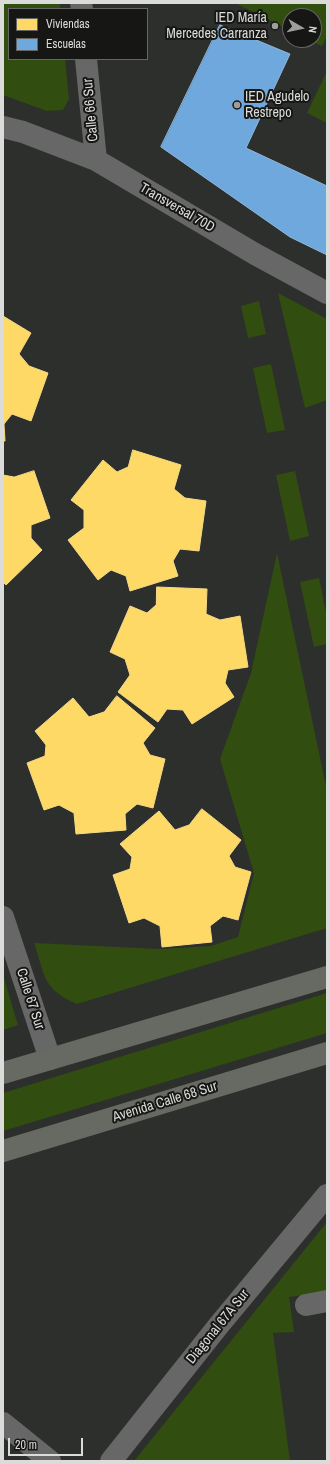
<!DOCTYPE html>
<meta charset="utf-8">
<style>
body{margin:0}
#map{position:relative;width:330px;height:1464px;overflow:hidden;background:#2d2f2c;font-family:"Archivo Narrow",sans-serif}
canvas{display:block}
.frame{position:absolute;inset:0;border:4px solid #dbdcd9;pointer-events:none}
.legend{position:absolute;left:8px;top:8px;width:140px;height:52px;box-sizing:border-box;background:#161715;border:1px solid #656663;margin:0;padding:5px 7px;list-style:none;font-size:12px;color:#dbdcd9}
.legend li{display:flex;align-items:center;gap:8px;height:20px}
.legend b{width:20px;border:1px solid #656663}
.north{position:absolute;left:282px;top:8px;width:40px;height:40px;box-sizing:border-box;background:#161715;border:1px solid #656663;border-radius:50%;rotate:99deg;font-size:11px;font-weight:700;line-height:16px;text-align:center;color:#dbdcd9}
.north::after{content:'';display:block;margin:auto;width:14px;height:18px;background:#9e9f9c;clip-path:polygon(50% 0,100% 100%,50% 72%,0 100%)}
.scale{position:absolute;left:8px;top:1438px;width:75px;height:18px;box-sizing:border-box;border:2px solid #dbdcd9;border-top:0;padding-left:5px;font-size:12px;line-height:14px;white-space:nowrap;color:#dbdcd9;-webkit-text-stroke:3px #161715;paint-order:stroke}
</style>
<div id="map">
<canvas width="330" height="1464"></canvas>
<div class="frame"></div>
<ul class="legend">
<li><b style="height:11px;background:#ffd966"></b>Viviendas</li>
<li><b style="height:11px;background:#6fa8dc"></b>Escuelas</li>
</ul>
<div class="north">N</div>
<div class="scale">20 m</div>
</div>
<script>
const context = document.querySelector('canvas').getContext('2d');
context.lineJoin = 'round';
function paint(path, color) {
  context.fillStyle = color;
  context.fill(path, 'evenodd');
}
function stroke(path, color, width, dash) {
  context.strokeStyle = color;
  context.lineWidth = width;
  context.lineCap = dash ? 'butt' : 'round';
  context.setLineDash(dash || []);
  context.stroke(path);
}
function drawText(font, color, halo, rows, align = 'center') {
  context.font = font + ' "Archivo Narrow",sans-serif';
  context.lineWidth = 4;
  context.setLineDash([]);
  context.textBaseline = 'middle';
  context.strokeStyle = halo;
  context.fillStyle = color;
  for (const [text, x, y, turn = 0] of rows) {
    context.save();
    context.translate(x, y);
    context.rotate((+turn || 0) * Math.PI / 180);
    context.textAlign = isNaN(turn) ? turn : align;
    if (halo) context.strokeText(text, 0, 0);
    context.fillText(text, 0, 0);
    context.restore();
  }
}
paint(new Path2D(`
 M 3,3 L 60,3 L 60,9 L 9,9 L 9,59 L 65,59 L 69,99 L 63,110 L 47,111 L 3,95 Z
 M 235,3 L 327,3 L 327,36 L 322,46 L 309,40 L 314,40 L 314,16 L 290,16 L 290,30 Z
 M 327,71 L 327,123 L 307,113 Z
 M 278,293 L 327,319 L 327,400 L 305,408 Z
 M 259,301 L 266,334 L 248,338 L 241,306 Z
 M 271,364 L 285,430 L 267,433 L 253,368 Z
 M 295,471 L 309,536 L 290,541 L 276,475 Z
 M 277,553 L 327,791 L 327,928 L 77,1004 C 42,989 45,975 34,943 L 160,949 L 211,946 L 238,937 L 254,873 L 220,759 L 251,673 Z
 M 319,578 L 327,617 L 327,644 L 314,647 L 300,582 Z
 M 3,975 L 18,1025 L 3,1030 Z
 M 327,993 L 327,1033 L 3,1131 L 3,1093 Z
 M 327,1222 L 327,1292 L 289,1297 L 294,1332 L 273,1333 L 290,1461 L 134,1461 Z`), '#314d10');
const homes = new Path2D(`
 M 3,316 L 31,333 L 19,354 L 29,366 L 48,373 L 31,421 L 12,414 L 4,424 L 5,441 L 3,441 Z
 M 133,450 L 181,465 L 174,489 L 185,498 L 206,501 L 199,551 L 180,549 L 173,561 L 178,576 L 130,591 L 126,576 L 111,570 L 98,580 L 68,540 L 84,528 L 84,510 L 71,500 L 103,460 L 117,472 L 128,467 Z
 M 34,471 L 50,518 L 31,525 L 31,538 L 42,550 L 6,585 L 3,582 L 3,475 L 14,477 Z
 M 157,587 L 207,589 L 206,614 L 220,620 L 240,616 L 248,667 L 228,670 L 225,683 L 234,697 L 192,724 L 183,710 L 167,709 L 158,722 L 118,692 L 130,675 L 125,659 L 110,652 L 130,606 L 147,613 L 156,605 Z
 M 117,696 L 155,728 L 143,743 L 150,755 L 165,759 L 153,808 L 137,804 L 125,814 L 126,830 L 76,834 L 74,813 L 59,805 L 44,810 L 27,763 L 45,756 L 46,745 L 35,731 L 73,698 L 89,717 L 104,712 Z
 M 202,809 L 241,840 L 229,856 L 235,867 L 251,872 L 238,920 L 223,916 L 210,926 L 212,942 L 162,947 L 160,926 L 144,918 L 129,923 L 113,875 L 130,869 L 132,857 L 120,844 L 159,811 L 175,830 L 189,825 Z`);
paint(homes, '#ffd966');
stroke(homes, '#f4da88', 1);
const schools = new Path2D(`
 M 220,25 L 290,54 L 246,148 L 327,186 L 327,255 L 290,237 L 161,147 Z`);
paint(schools, '#6fa8dc');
stroke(schools, '#8fb8db', 1);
stroke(new Path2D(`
 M 81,3 L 82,9
 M 86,59 L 96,160
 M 3,127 L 23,132 L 96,160 L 255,254 L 327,293
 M 3,917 L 50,1059
 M 306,1305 L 327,1301
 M 3,1423 L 50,1461
 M 111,1461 L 219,1325 L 327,1195`), '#666766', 22);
stroke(new Path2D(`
 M 3,1073 L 327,977
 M 3,1151 L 327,1053`), '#666a62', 22);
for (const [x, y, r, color] of [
 [275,26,4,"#9e9f9c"],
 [237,105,4,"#9e9f9c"]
]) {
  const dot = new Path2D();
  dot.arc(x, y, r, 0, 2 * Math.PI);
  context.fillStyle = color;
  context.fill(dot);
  stroke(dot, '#161715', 1.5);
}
drawText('14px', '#dbdcd9', '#161715', [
 ["IED María",267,18],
 ["Mercedes Carranza",267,34],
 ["IED Agudelo",245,97,"left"],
 ["Restrepo",245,113,"left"]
], 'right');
drawText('14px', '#dbdcd9', '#161715', [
 ["Calle 66 Sur",91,110,-95],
 ["Transversal 70D",177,208,30],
 ["Calle 67 Sur",30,999,72],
 ["Avenida Calle 68 Sur",165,1102,-17],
 ["Diagonal 67A Sur",218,1327,-51]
]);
</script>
